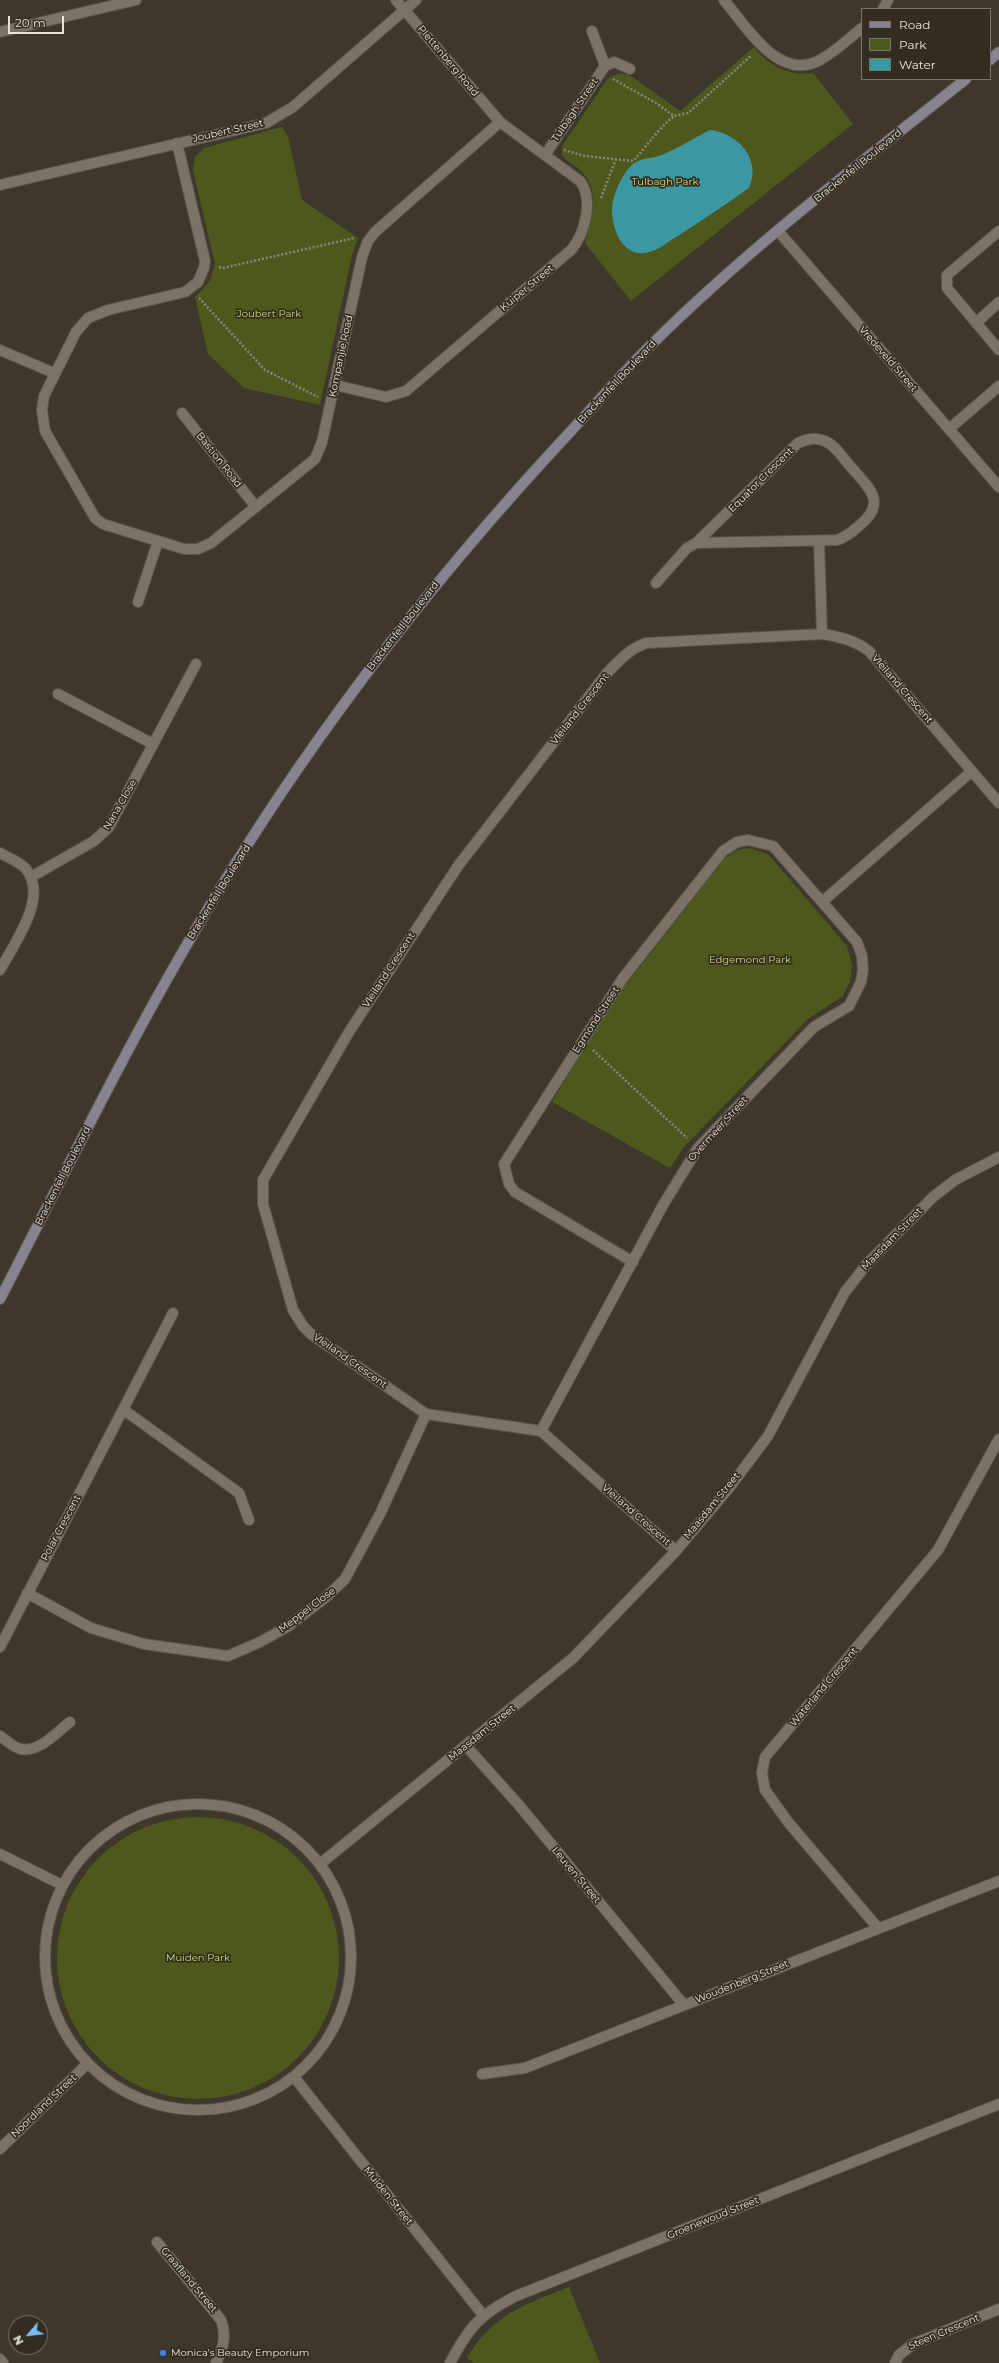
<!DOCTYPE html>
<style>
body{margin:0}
#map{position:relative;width:999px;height:2363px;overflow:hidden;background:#3e372b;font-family:Montserrat,sans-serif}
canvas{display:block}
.legend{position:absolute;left:861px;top:8px;width:130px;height:72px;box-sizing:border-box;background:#332d21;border:1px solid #7b766c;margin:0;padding:5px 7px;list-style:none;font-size:12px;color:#e7e3dc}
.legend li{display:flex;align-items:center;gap:8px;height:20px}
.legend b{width:20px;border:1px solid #7b766c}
.north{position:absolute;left:8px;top:2315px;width:40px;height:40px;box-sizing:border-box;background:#332d21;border:1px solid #7b766c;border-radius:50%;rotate:242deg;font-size:11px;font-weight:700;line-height:16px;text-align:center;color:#e7e3dc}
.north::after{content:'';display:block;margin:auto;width:14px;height:18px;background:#79bff8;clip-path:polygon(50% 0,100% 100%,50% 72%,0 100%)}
.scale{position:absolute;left:8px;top:16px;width:56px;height:18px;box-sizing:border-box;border:2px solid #e7e3dc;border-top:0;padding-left:5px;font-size:12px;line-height:14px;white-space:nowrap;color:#e7e3dc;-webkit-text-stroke:3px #332d21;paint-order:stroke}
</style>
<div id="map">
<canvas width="999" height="2363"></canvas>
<ul class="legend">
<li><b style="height:5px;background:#8a8191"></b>Road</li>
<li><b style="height:11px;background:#4f581c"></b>Park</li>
<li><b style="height:11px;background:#3b98a3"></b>Water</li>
</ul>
<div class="north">N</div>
<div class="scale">20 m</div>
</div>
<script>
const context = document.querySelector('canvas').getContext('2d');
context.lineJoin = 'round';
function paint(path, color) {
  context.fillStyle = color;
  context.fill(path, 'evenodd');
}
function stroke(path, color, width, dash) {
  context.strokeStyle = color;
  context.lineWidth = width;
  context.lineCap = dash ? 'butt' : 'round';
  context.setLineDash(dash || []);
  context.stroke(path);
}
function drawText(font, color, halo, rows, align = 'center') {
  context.font = font + ' Montserrat,sans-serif';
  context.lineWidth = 3.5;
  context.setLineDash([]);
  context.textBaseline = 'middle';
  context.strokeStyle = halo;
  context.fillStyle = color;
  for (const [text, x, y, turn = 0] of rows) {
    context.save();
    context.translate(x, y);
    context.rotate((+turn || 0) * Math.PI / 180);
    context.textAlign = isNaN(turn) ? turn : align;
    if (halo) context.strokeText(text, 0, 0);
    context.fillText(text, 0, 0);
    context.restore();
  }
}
paint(new Path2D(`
 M 754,47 C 769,67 789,76 813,73 L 853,124 L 631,301 L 585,243 C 592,218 602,190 579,169 C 574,164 566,162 562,155 L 562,146 L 606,81 C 613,73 621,72 631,76 L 680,111 Z
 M 282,127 L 288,136 L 302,200 L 358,238 L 352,255 L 320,405 L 244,388 L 208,354 L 195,297 L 210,281 L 215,264 L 193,170 L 195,157 L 204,148 Z
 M 749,848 L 768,854 L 847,946 L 852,965 L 850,981 L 843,996 L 809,1018 L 683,1148 L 670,1168 L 552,1102 L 617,996 L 725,858 L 737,850 Z
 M57 1958a141 141 0 1 1 282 0a141 141 0 1 1-282 0Z
 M 569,2287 L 600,2363 L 474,2363 L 467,2358 C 493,2314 524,2305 569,2287 Z`), '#4f581c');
paint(new Path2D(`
 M 710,130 C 738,133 762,159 749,188 C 725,205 701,221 676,237 C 667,242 659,250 649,252 C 624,260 611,229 612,208 C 613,195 621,176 630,167 C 637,159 646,159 655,157 C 671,153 694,138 710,130 Z`), '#3b98a3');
const lane = new Path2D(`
 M 999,231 L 947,275 L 947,288 L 999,350
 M 976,323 L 999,302
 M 949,429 L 999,386`);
const street = new Path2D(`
 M 724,0 C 746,26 778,81 818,61 C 834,53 848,39 862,28
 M 883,9 L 888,0
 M 0,32 L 136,0
 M 605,66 L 614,62 L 630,69
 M 177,143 L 205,261 L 204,268 L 198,282 L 185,292 L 108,310 L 88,318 L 76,332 L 44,396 L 42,410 L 45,431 L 95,518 L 103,524 L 184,549 L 198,549 L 211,543 L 315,459 L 322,442 L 362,257 L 368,241 L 375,232 L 500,122
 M 545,155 L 605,66 L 592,31
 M 0,185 L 266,123 L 293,107 L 416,0
 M 778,231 L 999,487
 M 0,350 L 54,373
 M 335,385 L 386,397 L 406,391 L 571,250 C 585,234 594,199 580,181 L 500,122 L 396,0
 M 182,413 L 256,507
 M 819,541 L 822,634
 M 656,583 L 687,548 L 696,543 L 798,443 C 807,439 815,437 825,441 C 835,445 843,458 851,467 C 868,487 888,502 860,525 C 853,531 847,537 837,540 L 696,543
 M 138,602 L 158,541
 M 58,694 L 153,744
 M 0,853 C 9,858 20,862 26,869 C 49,897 14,944 0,970
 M 31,877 L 94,841 L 109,827 L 196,664
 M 822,902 L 972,771
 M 124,1410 L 239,1493 L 249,1520
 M 541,1431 L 663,1205 L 698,1148 L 814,1027 L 849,1006 L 861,982 L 863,970 L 862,956 L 857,942 L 773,846 L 748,840 L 737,842 L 723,851 L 623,978 L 504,1164 L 509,1184 L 515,1192 L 633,1262
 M 676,1551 L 541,1431 L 426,1414 L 311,1334 L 303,1326 L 293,1310 L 263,1204 L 263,1180 L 349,1032 L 458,866 L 607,673 C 620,660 629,649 646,643 L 822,634 C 841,637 854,640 869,651 L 999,803
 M 27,1593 L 91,1628 L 144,1644 L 228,1656 L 260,1642 L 287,1627 L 325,1598 L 345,1579 L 380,1514 L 426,1414
 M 0,1647 L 173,1313
 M 0,1736 C 6,1740 14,1748 21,1749 C 39,1753 58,1731 70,1722
 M 466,1746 L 518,1804 L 684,2005
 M45 1957a153 153 0 1 1 306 0a153 153 0 1 1-306 0Z
 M 0,1854 L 62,1885
 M 320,1864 L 573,1658 L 676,1551 L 729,1488 L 768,1436 L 845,1292 L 866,1265 L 933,1197 L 955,1180 L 999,1157
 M 878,1928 L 788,1822 L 765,1790 L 762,1773 L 765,1757 L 938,1550 L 999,1439
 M 482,2074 L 525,2068 L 999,1881
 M 294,2077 L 483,2315
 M 0,2149 L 88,2063
 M 157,2242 L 221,2320 C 227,2336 223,2348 216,2363
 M 0,2359 L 3,2363
 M 450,2363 C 469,2327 480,2314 516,2296 L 999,2104
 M 895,2363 L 899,2355 L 913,2344 L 999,2309`);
const secondary = new Path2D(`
 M 990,60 L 999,52
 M 0,1299 C 64,1175 125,1049 196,929 C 301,749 429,583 571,431 C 598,402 623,372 652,344 C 749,248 859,164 966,79`);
stroke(lane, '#5b554b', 12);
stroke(street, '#5b554b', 12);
stroke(secondary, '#5b554b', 12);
stroke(new Path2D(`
 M 613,79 L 656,103 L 674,116 L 688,113 L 752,55
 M 564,150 L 585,156 L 633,161 C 647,146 658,129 674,116
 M 601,198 L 616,159
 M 219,267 L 223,268 L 354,238
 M 199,298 L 265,370 L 318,397
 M 593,1050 L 687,1138`), '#8b867c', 2.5, [2, 2]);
stroke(lane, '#7b7366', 10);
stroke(street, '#7b7366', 10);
stroke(secondary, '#8a8191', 10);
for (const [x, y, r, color] of [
 [163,2353,4,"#3f7fe0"]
]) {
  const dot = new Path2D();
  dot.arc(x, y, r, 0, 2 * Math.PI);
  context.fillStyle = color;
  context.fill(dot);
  stroke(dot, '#332d21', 1.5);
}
drawText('10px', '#e7e3dc', '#332d21', [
 ["Plettenberg Road",448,61,50],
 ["Tulbagh Street",575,110,-56],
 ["Joubert Street",228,131,-13],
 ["Brackenfell Boulevard",858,166,-39],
 ["Kuiper Street",527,288,-40],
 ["Kompanjie Road",341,356,-78],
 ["Vredeveld Street",888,359,49],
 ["Brackenfell Boulevard",617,382,-47],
 ["Bastion Road",219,460,52],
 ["Equator Crescent",761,480,-45],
 ["Brackenfell Boulevard",403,626,-52],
 ["Vleiland Crescent",902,689,49],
 ["Vleiland Crescent",580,709,-52],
 ["Nana Close",120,805,-60],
 ["Brackenfell Boulevard",219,892,-58],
 ["Vleiland Crescent",389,970,-57],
 ["Egmond Street",596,1020,-57],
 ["Overmeer Street",718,1129,-48],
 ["Brackenfell Boulevard",63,1176,-63],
 ["Maasdam Street",892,1239,-46],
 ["Vleiland Crescent",350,1361,35],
 ["Maasdam Street",712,1506,-51],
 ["Vleiland Crescent",636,1515,41],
 ["Polar Crescent",61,1528,-62],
 ["Meppel Close",307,1610,-37],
 ["Waterland Crescent",824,1687,-50],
 ["Maasdam Street",482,1733,-39],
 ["Leuven Street",576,1875,50],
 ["Woudenberg Street",742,1982,-22],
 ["Noordland Street",44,2106,-44],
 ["Muiden Street",388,2196,51],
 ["Groenewoud Street",713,2218,-22],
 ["Graafland Street",189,2280,50],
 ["Steen Crescent",944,2332,-23]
]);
drawText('10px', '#cbdf6f', '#332d21', [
 ["Tulbagh Park",665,182],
 ["Joubert Park",269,314],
 ["Edgemond Park",750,960],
 ["Muiden Park",198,1958]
]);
drawText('10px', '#e7e3dc', '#332d21', [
 ["Monica's Beauty Emporium",171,2353]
], 'left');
</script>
